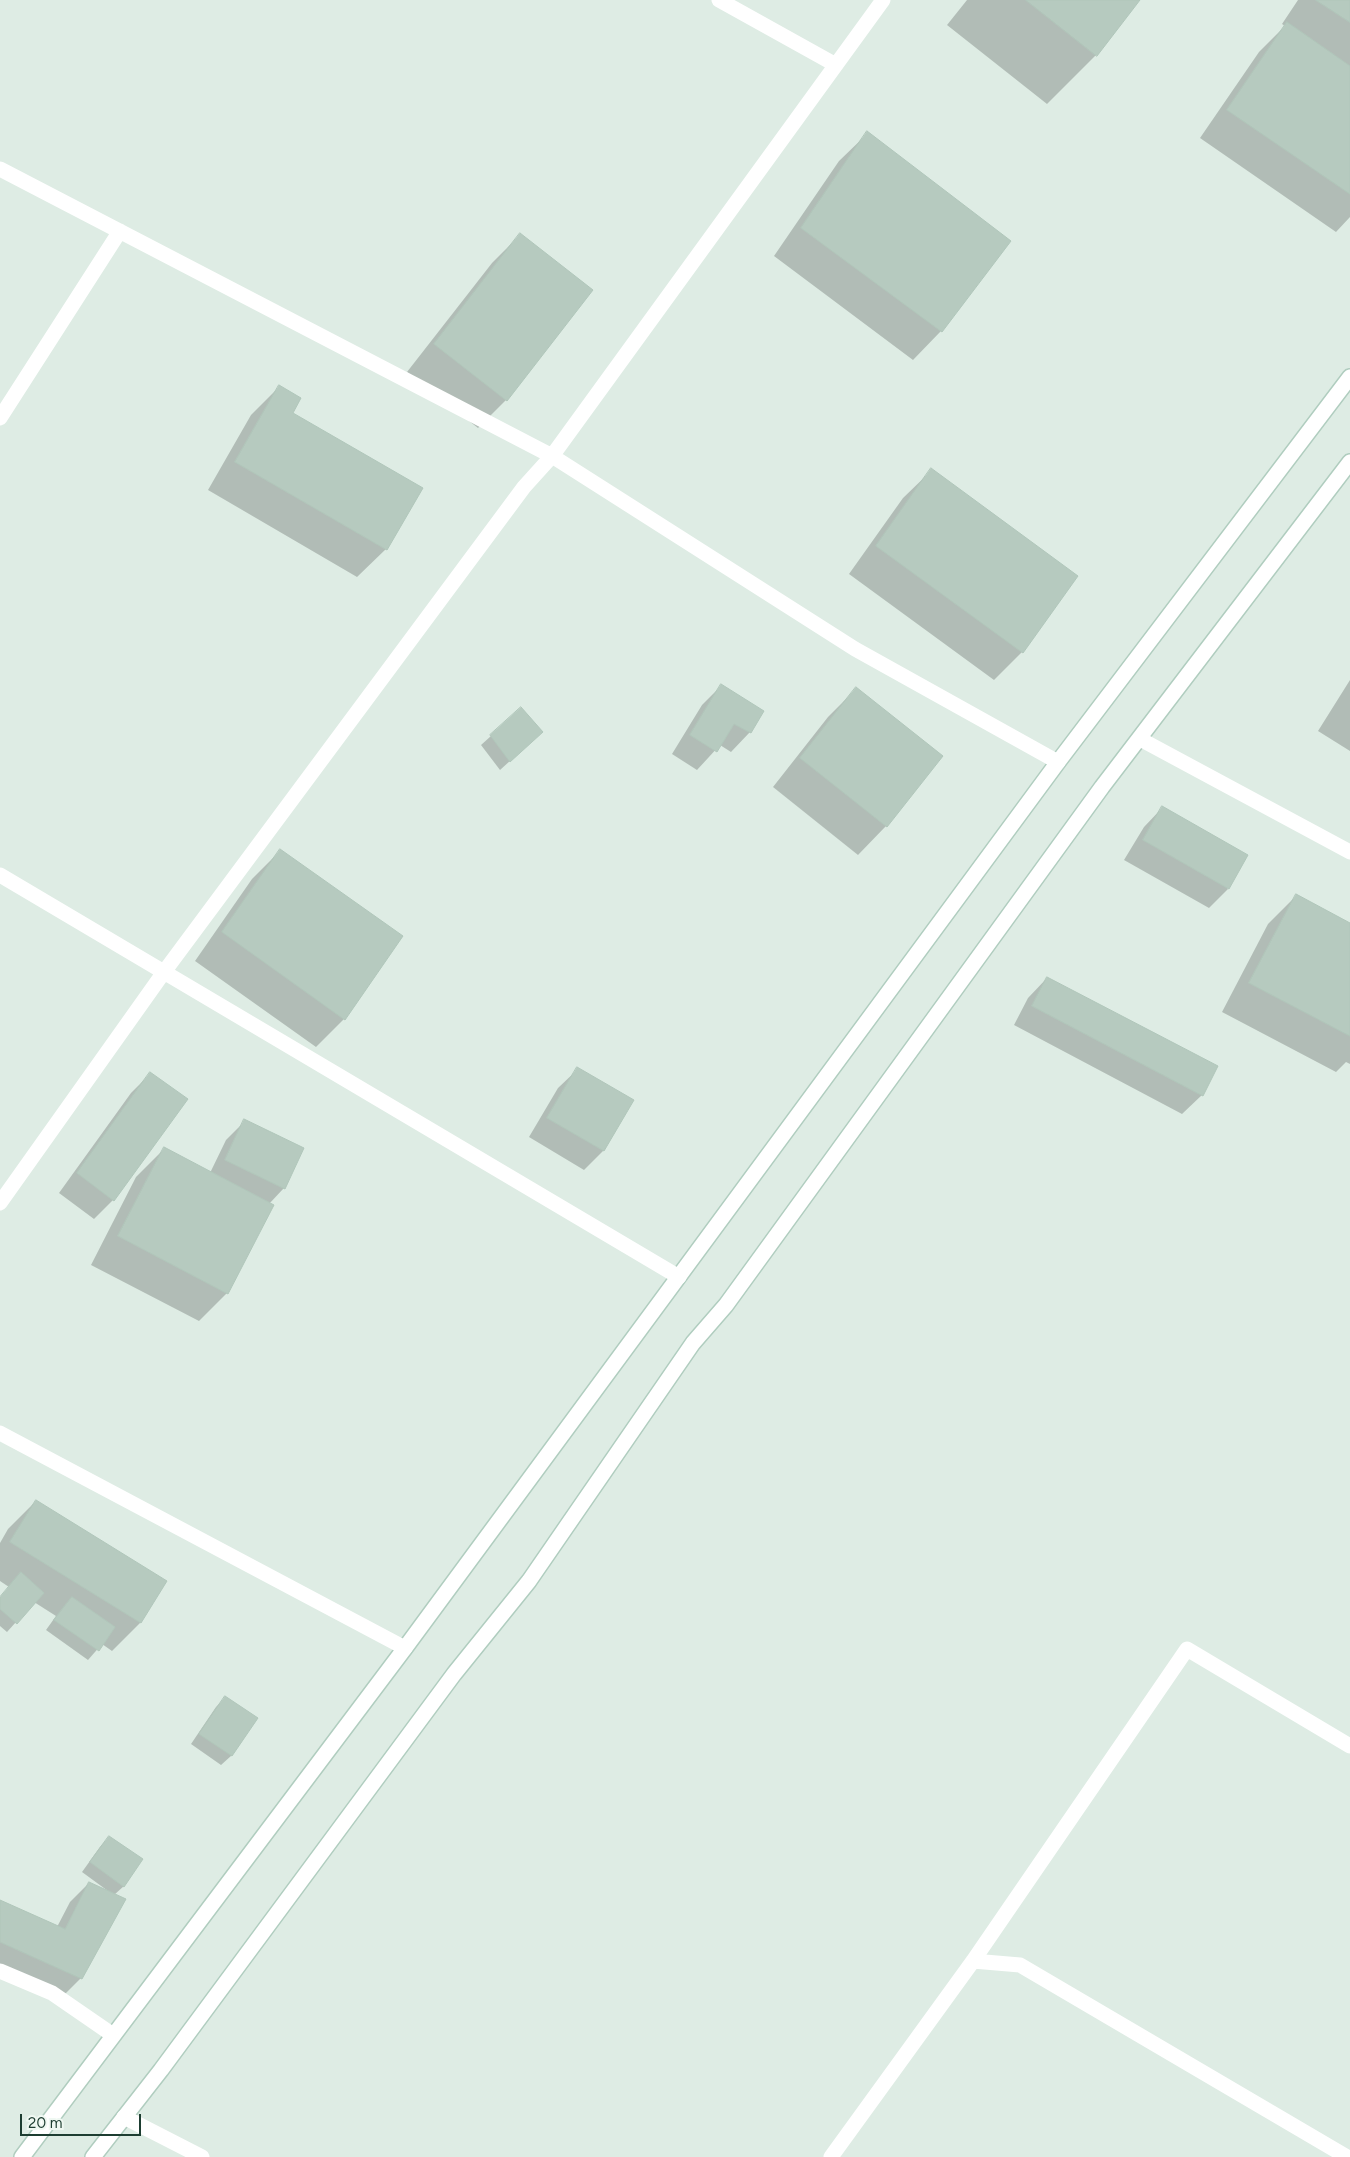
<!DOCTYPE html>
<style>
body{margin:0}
#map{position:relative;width:1350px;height:2157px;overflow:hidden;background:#deece4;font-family:Figtree,sans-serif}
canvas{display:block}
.scale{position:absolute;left:20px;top:2114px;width:121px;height:22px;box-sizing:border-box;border:2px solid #1d3d31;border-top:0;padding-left:6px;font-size:15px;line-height:18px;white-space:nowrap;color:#1d3d31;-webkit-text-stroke:4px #eff8f2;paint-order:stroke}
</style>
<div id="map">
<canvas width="1350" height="2157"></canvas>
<div class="scale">20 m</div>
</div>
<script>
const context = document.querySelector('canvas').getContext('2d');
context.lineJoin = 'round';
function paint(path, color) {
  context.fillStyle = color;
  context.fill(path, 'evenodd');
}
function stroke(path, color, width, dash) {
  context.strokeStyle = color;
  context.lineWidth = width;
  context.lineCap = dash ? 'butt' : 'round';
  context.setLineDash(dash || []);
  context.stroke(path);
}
paint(new Path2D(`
 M 967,0 L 1139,0 L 1096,55 L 1047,104 L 947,25 Z
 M 1298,0 L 1350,0 L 1350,217 L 1336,232 L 1200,138 L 1259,52 L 1285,26 L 1282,24 Z
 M 868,133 L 1010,241 L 941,331 L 913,360 L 774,256 L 839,161 Z
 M 520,235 L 506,400 L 478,428 L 407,372 L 492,263 Z
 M 279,387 L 291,413 L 386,549 L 357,577 L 208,490 L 251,415 Z
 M 932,470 L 1022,652 L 994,680 L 849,574 L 903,498 Z
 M 1350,680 L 1350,751 L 1318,731 Z
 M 721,686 L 750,732 L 731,752 L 720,745 L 697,770 L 672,754 L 702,705 Z
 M 856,689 L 941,756 L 886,826 L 858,855 L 773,787 L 828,717 Z
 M 521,709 L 532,741 L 500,770 L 481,745 Z
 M 1163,807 L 1228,889 L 1209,908 L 1124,860 L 1144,827 Z
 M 280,851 L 344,1019 L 316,1047 L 195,961 L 252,879 Z
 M 1296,896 L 1350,924 L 1350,1064 L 1346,1062 L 1336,1072 L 1222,1012 L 1268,924 Z
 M 1047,978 L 1202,1095 L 1182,1114 L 1014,1025 L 1028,998 Z
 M 578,1069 L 632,1101 L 603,1151 L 584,1170 L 529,1137 L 558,1088 Z
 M 150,1074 L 113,1200 L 94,1219 L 59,1193 L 131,1093 Z
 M 245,1121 L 284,1188 L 269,1204 L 227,1293 L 199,1321 L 91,1265 L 136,1177 L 164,1149 L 210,1173 L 226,1140 Z
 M 36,1501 L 166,1582 L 140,1623 L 112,1651 L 102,1644 L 88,1660 L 46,1630 L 56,1616 L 34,1602 L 7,1632 L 0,1626 L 0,1598 L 9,1587 L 0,1581 L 0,1543 L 8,1529 Z
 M 225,1698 L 256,1719 L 231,1756 L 221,1765 L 191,1744 L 216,1707 Z
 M 109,1837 L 124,1886 L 114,1895 L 81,1978 L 62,1997 L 0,1970 L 0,1901 L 57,1927 L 70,1902 L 89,1883 L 108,1891 L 82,1872 L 100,1847 Z`), '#0003');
const building = new Path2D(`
 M 1026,0 L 1140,0 L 1097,56 Z
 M 1316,0 L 1350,0 L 1350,22 Z
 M 1287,22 L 1350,66 L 1350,194 L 1227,110 Z
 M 867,131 L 1011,241 L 942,332 L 801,228 Z
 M 520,233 L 593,290 L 507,401 L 434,344 Z
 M 279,385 L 301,398 L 293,413 L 423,488 L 387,550 L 235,462 Z
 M 931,468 L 1078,576 L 1023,653 L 876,546 Z
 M 721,684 L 764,711 L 751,733 L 734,724 L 717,752 L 690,735 Z
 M 856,687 L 943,756 L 887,827 L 800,758 Z
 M 521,707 L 543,732 L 510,762 L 490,735 Z
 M 1162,806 L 1248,855 L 1229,889 L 1143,840 Z
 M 280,849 L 403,936 L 345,1020 L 222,932 Z
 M 1296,894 L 1350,923 L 1350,1036 L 1249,983 Z
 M 1047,977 L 1218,1066 L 1203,1096 L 1032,1006 Z
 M 577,1067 L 634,1100 L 604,1151 L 547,1118 Z
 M 150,1072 L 188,1099 L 114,1201 L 77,1173 Z
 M 244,1119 L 304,1148 L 285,1189 L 225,1160 Z
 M 164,1147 L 274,1205 L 228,1294 L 118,1236 Z
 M 36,1500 L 167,1581 L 141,1623 L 10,1542 Z
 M 21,1572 L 44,1593 L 17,1624 L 0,1609 L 0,1597 Z
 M 72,1597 L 115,1627 L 99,1651 L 54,1620 Z
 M 225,1696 L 258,1718 L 232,1756 L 199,1734 Z
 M 109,1836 L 143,1859 L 124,1887 L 90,1862 Z
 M 89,1882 L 126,1899 L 82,1979 L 0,1942 L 0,1900 L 65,1929 Z`);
paint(building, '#b6cabf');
stroke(building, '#b0c6ba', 1);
const secondary = new Path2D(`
 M 22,2157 L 405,1648 L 1058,762 L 1350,377
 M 93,2157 L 161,2070 L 454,1674 L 529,1581 L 693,1343 L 726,1305 L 1102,787 L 1350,462`);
stroke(secondary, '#b0cdbf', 18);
stroke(new Path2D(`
 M 719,0 L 836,65
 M 0,169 L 552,456 L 855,649 L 1058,762
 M 0,418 L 120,231
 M 1140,739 L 1350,852
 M 0,875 L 679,1277
 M 0,1203 L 164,972 L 524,487 L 552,456 L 883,0
 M 0,1433 L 405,1648
 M 973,1961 L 1020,1965 L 1347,2157
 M 0,1971 L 52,1993 L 113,2035
 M 124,2117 L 202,2157
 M 831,2157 L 973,1961 L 1187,1649 L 1350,1746`), '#fff', 15);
stroke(secondary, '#fff', 15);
</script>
